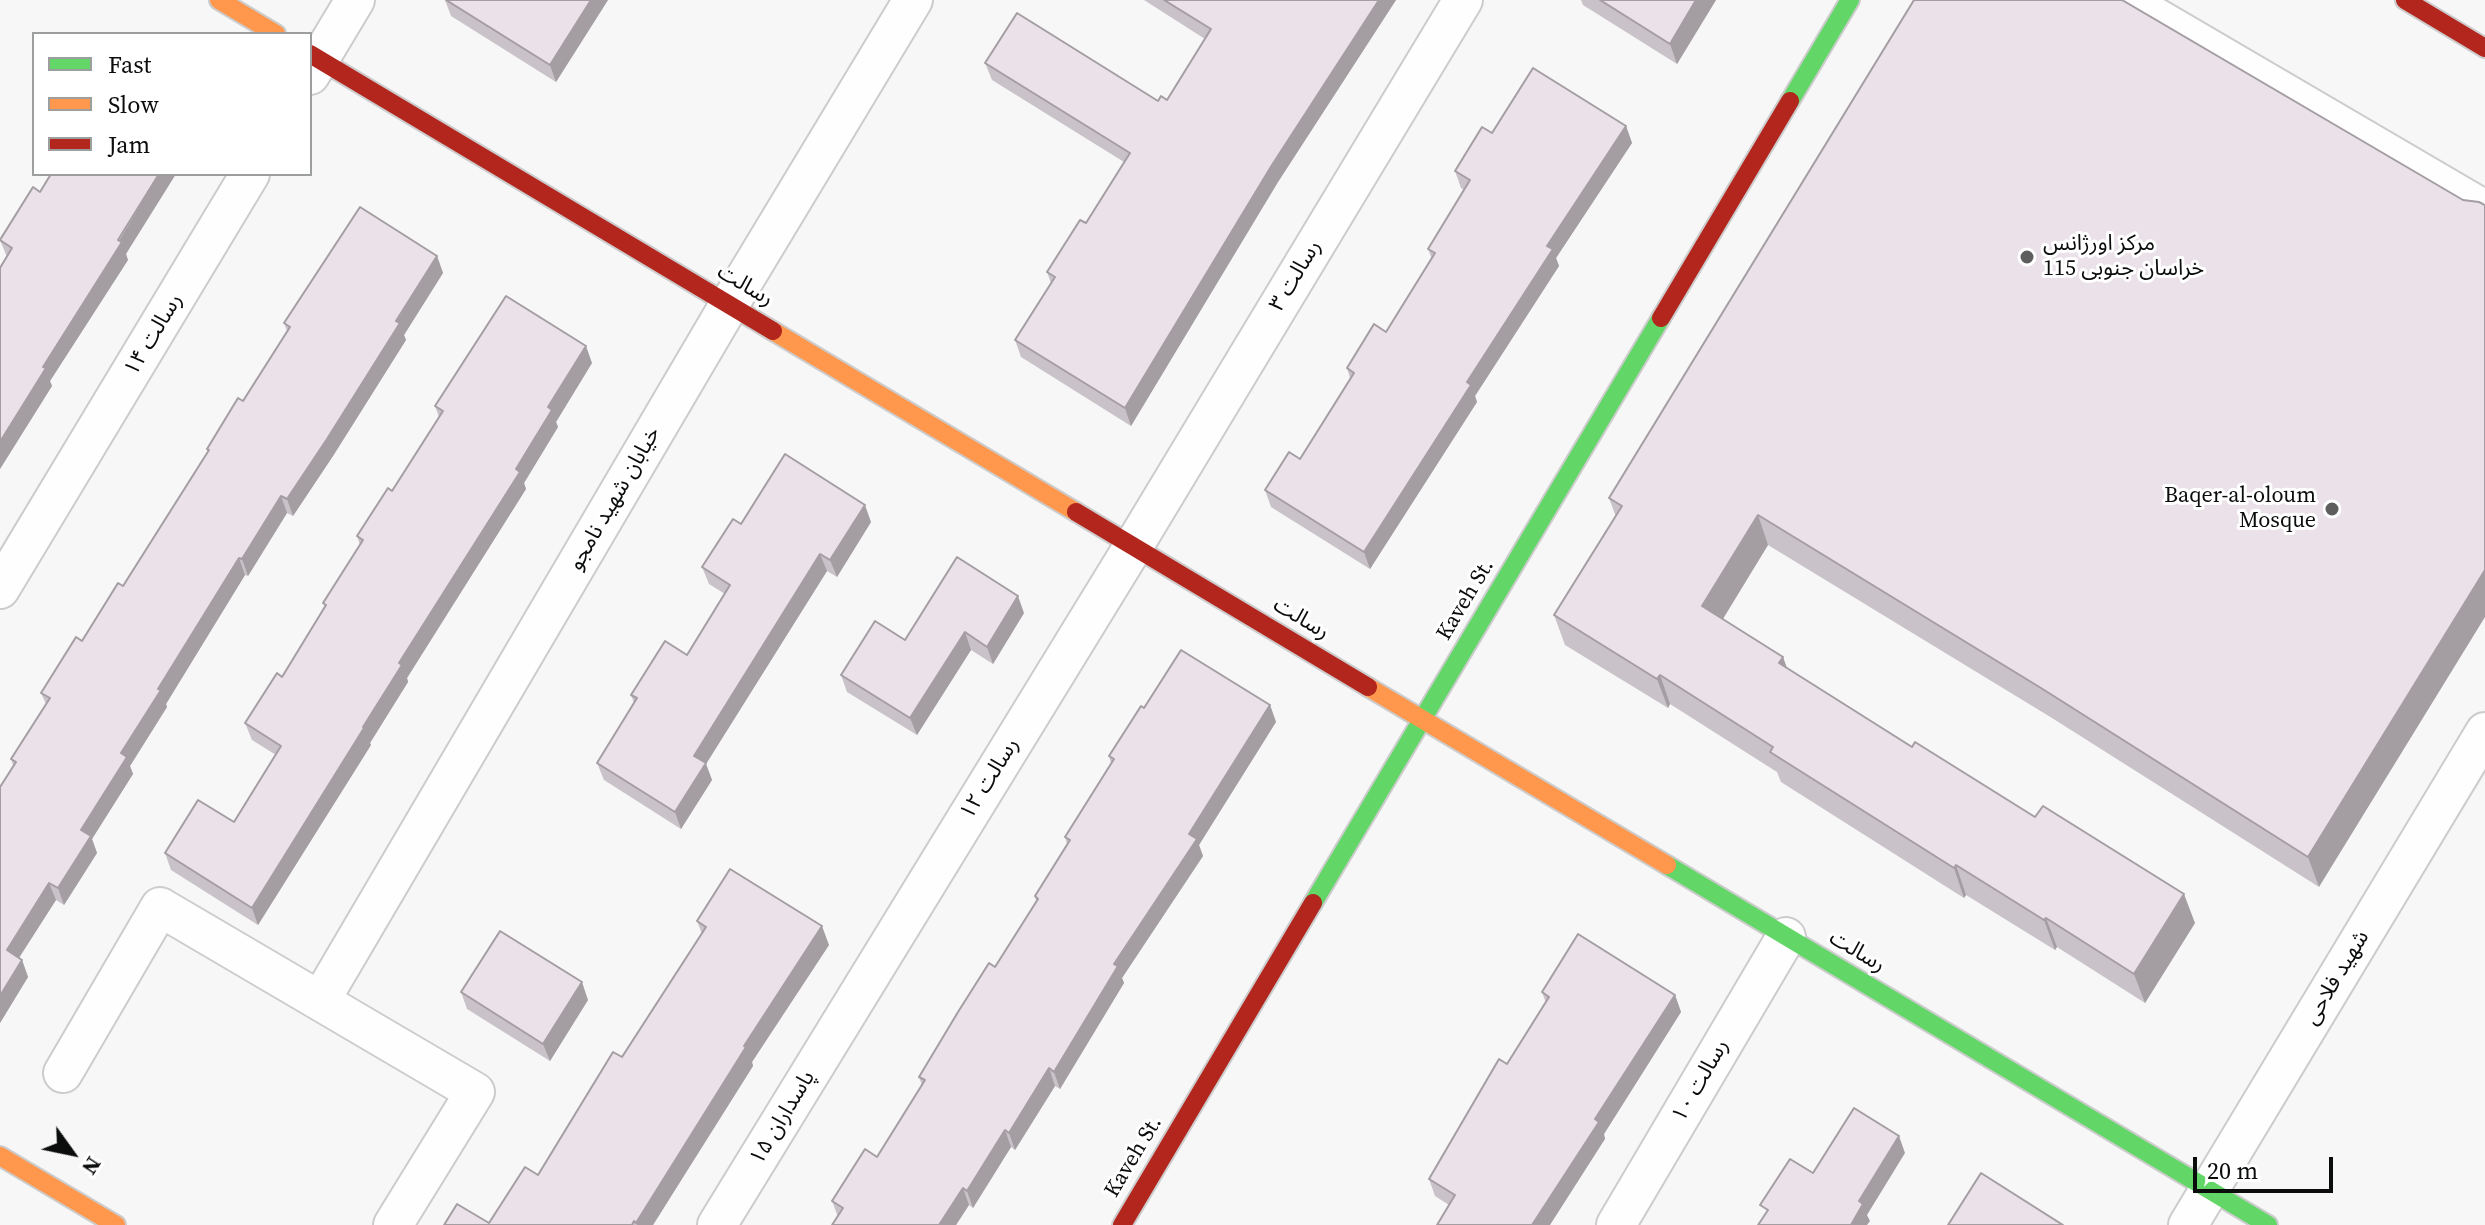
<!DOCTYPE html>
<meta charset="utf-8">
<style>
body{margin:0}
#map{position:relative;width:2485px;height:1225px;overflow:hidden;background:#f7f7f7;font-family:"Source Serif 4",serif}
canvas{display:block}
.legend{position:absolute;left:32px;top:32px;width:280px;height:144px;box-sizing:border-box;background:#fff;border:2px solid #9d9e9e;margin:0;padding:10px 14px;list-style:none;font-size:24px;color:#0b0c0c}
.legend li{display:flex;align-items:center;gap:16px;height:40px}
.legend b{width:40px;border:2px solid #9d9e9e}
.north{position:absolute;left:32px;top:1113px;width:80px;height:80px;-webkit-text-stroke:6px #fff;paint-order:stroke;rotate:123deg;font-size:22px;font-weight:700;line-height:32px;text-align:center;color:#0b0c0c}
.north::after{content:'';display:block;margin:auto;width:28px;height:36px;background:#0b0c0c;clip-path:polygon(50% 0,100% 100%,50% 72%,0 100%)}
.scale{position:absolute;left:2193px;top:1157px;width:140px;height:36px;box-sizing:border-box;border:4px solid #0b0c0c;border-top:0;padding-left:10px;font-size:24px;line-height:28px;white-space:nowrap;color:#0b0c0c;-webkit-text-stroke:6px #fff;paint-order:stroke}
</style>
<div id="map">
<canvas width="2485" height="1225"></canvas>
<ul class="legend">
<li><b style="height:10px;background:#63d668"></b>Fast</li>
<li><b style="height:10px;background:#ff974d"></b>Slow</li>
<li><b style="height:10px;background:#b3261e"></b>Jam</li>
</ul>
<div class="north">N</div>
<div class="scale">20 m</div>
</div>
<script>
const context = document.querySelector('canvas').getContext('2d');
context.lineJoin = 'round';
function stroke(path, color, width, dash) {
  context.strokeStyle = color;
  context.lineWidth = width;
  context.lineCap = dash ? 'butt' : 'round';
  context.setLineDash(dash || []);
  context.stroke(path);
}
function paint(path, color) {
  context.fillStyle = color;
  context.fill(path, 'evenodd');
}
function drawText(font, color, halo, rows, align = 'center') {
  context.font = font + ' "Source Serif 4","Noto Sans Arabic",serif';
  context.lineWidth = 6;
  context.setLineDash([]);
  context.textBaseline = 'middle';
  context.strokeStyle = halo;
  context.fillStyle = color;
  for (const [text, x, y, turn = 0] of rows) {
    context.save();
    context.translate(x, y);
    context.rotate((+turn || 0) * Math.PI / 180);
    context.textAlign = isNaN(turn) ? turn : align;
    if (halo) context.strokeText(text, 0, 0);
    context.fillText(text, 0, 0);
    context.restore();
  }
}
const street = new Path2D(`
 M 2126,0 L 2485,210
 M 310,75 L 355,0
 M 0,589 L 250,174
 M 320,1001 L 729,305 L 913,0
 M 63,1073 L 160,907 L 475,1092 L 393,1225
 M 717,1225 L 1133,547 L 1463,0
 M 1616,1225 L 1786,937
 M 2188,1225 L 2485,732`);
const fast = new Path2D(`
 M 1790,101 L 1850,0
 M 1667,865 L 2268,1225
 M 1313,903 L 1661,318`);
const slow = new Path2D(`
 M 219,0 L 276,34
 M 773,331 L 1076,512
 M 1368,687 L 1667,865
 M 0,1156 L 116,1225`);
const jam = new Path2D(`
 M 2405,0 L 2485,48
 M 310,54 L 773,331
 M 1661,318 L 1790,101
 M 1076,512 L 1368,687
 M 1122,1225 L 1313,903`);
stroke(street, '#ccc', 42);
stroke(fast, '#ccc', 22);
stroke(slow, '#ccc', 22);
stroke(jam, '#ccc', 22);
stroke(street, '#fefefe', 38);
stroke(fast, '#63d668', 18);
stroke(slow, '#ff974d', 18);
stroke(jam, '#b3261e', 18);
paint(new Path2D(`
 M 445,0 L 608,0 L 556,82 L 451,16 Z
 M 1144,0 L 1396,0 L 1278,182 L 1131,426 L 1021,357 L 1015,340 L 1051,283 L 1047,272 L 1086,223 L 1124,162 L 992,80 L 985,63 L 1158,101 L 1167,100 L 1205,39 Z
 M 1581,0 L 1716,0 L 1677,64 L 1583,5 Z
 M 2122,0 L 2319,887 L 2052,718 L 1768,545 L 1723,619 L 1783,657 L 1787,668 L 2195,923 L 2145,1003 L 2057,947 L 2055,950 L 1966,895 L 1964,898 L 1781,782 L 1777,772 L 1670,704 L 1668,708 L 1565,645 L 1554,615 L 1616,517 L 1609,498 Z
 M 1626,126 L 1632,143 L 1556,258 L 1559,266 L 1475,396 L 1477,402 L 1370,569 L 1271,507 L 1265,490 L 1300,459 L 1350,378 L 1347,368 L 1386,332 L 1432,259 L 1428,249 L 1464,190 L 1461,188 L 1455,171 L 1492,133 Z
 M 40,192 L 126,254 L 128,260 L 50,381 L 52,386 L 0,469 L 0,268 L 7,257 L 0,240 Z
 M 437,256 L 443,273 L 404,335 L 406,340 L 333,456 L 293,516 L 287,513 L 248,576 L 245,575 L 166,704 L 167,707 L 130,766 L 133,774 L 92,839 L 97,853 L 64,905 L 56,900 L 19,958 L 22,960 L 28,977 L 0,1023 L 0,787 L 13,765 L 11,759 L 46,704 L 41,693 L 82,641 L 123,586 L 208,452 L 207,449 L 243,401 L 287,331 L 284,323 Z
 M 592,363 L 556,422 L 558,427 L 524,483 L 526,489 L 407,678 L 408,682 L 370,743 L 371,745 L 258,925 L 171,870 L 165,853 L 234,822 L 276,755 L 252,740 L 245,723 L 282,677 L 325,607 L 323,603 L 360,545 L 357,536 L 392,491 L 439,417 L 435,406 Z
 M 871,522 L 837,577 L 827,571 L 706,764 L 712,780 L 681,829 L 604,780 L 597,763 L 634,703 L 631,695 L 687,655 L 725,594 L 709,584 L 702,567 L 741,524 Z
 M 1024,613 L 993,664 L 971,650 L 917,735 L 847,692 L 841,675 L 905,640 Z
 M 1270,705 L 1276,722 L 1199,845 L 1203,856 L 1122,978 L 1124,983 L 1060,1089 L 1055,1086 L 1015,1150 L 1011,1147 L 973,1208 L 969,1205 L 956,1225 L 832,1225 L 838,1217 L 832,1201 L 877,1157 L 922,1085 L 919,1077 L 995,967 L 1036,901 L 1035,896 L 1067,844 L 1065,837 L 1111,763 L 1109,756 L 1144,708 Z
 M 697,921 L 829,945 L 752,1062 L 753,1066 L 653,1225 L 444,1225 L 489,1223 L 538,1175 L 622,1057 L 702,934 Z
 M 461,992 L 588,1000 L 550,1061 L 467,1009 Z
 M 1542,992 L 1675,995 L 1681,1012 L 1604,1134 L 1605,1139 L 1449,1205 L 1435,1196 L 1429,1179 L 1507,1064 L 1546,1003 Z`), '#c9c2c8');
paint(new Path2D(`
 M 591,0 L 608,0 L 556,82 L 550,65 Z
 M 1379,0 L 1396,0 L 1278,182 L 1131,426 L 1125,408 L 1272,165 Z
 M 1696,0 L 1716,0 L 1677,64 L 1670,44 Z
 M 1626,126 L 1632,143 L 1556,258 L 1559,266 L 1475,396 L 1477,402 L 1370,569 L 1364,552 L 1467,382 L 1547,246 Z
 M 159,174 L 176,174 L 126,254 L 128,260 L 50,381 L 52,386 L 0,469 L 0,442 L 43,367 Z
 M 437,256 L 443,273 L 404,335 L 406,340 L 333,456 L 293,516 L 287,499 Z
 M 586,346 L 592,363 L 556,422 L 558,427 L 524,483 L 526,489 L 407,678 L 408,682 L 370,743 L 371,745 L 258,925 L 252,908 L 363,727 L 399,663 L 516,469 L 548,407 Z
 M 281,496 L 287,513 L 248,576 L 242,559 Z
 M 865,505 L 871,522 L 837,577 L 830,560 Z
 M 1758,515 L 1768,545 L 1713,635 L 1702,606 Z
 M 820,554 L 827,571 L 706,764 L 712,780 L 681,829 L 675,812 L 694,756 Z
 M 239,558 L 245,575 L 166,704 L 167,707 L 130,766 L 133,774 L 92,839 L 97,853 L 64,905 L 58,888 L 81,830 L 121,753 L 158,689 Z
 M 2485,570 L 2485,617 L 2319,887 L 2308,857 Z
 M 1018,596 L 1024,613 L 993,664 L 987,647 Z
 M 965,632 L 971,650 L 917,735 L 910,718 Z
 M 1783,657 L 1793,686 L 1779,663 Z
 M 1660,675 L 1670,704 L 1668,708 L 1657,679 Z
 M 1270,705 L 1276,722 L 1199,845 L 1203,856 L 1122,978 L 1124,983 L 1060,1089 L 1054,1072 L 1189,834 Z
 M 1956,865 L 1966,895 L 1964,898 L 1954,868 Z
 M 49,883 L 56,900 L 13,967 L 7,950 Z
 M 2184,894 L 2195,923 L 2145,1003 L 2134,974 Z
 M 2046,918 L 2057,947 L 2055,950 L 2044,920 Z
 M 822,926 L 829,945 L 752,1062 L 753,1066 L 653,1225 L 637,1225 L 636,1223 L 744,1046 Z
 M 22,960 L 28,977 L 0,1023 L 0,996 Z
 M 582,982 L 588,1000 L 550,1061 L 543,1044 Z
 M 1675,995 L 1681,1012 L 1604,1134 L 1605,1139 L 1550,1225 L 1532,1225 L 1595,1119 Z
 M 1049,1068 L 1055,1086 L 1015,1150 L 1009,1133 Z
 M 1005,1130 L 1011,1147 L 973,1208 L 967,1191 Z
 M 1899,1136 L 1905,1153 L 1867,1215 L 1870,1221 L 1867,1225 L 1851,1225 L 1859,1201 Z
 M 963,1188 L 969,1205 L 956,1225 L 939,1225 Z`), '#a49ea3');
const building = new Path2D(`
 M 446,0 L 591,0 L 550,65 Z
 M 1164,0 L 1379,0 L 1272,165 L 1125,408 L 1015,340 L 1055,277 L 1047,272 L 1080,220 L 1086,223 L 1130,153 L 985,63 L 1017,13 L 1158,101 L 1161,96 L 1167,100 L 1211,29 Z
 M 1600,0 L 1696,0 L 1670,44 Z
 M 1914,0 L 2122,0 L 2463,200 L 2479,202 L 2485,205 L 2485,570 L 2308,857 L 2041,688 L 1758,515 L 1702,606 L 1783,657 L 1779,663 L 1912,747 L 1915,742 L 2035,817 L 2043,806 L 2184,894 L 2134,974 L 2046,918 L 2044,920 L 1956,865 L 1954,868 L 1770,752 L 1773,747 L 1660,675 L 1657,679 L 1554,615 L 1622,506 L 1609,498 Z
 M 1533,68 L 1626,126 L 1547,246 L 1553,249 L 1467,382 L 1471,385 L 1364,552 L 1265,490 L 1289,452 L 1300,459 L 1354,373 L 1347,368 L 1374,324 L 1386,332 L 1435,253 L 1428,249 L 1470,180 L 1455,171 L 1482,127 L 1492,133 Z
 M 51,174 L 159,174 L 118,240 L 122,242 L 43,367 L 46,368 L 0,442 L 0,268 L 12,248 L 0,240 L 33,187 L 40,192 Z
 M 360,207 L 437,256 L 396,321 L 400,323 L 327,439 L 287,499 L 281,496 L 242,559 L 239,558 L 158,689 L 161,690 L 121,753 L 127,757 L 81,830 L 91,836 L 58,888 L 49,883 L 7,950 L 22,960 L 0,996 L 0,787 L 16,762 L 11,759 L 50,698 L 41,693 L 76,637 L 82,641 L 118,583 L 123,586 L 209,450 L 207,449 L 238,398 L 243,401 L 290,327 L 284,323 Z
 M 506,296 L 586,346 L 548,407 L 552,410 L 516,469 L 520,472 L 399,663 L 402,665 L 363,727 L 364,728 L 252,908 L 165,853 L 198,800 L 234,822 L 281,746 L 245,723 L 277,673 L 282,677 L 326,605 L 323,603 L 363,540 L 357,536 L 388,488 L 392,491 L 443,411 L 435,406 Z
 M 785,454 L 865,505 L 830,560 L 820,554 L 694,756 L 706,763 L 675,812 L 597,763 L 637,698 L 631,695 L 665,641 L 687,655 L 730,585 L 702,567 L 733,519 L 741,524 Z
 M 957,557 L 1018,596 L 987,647 L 965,632 L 910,718 L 841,675 L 875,621 L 905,640 Z
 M 1181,650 L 1270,705 L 1189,834 L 1197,839 L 1114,964 L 1118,966 L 1054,1072 L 1049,1068 L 1009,1133 L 1005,1130 L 967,1191 L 963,1188 L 939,1225 L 832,1225 L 843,1208 L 832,1201 L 865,1149 L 877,1157 L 925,1080 L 919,1077 L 958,1012 L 989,963 L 995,967 L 1038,899 L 1035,896 L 1070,840 L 1065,837 L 1114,759 L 1109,756 L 1141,706 L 1144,708 Z
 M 730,869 L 822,926 L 744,1046 L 746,1047 L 636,1223 L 634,1221 L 632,1225 L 444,1225 L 457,1204 L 489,1223 L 525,1167 L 538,1175 L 613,1052 L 622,1057 L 706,927 L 697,921 Z
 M 500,931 L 582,982 L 543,1044 L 461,992 Z
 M 1578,934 L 1675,995 L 1595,1119 L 1599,1122 L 1532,1225 L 1437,1225 L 1455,1195 L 1429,1179 L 1499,1059 L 1507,1064 L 1549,997 L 1542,992 Z
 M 1854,1108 L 1899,1136 L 1859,1201 L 1863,1204 L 1851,1225 L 1758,1225 L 1768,1210 L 1760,1205 L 1790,1159 L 1813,1173 Z
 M 1981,1173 L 2063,1225 L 1948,1225 Z`);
paint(building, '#eae1e9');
stroke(building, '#a49ea3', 2);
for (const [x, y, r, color] of [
 [2027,257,8,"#5e5e5e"],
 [2332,509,8,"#5e5e5e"]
]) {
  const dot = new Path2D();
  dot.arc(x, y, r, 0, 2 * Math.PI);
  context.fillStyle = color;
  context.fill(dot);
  stroke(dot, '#fff', 3);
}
drawText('22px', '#0b0c0c', '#fff', [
 ["مرکز اورژانس",2043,244],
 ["115 خراسان جنوبی",2043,269],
 ["Baqer-al-oloum",2316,496,"right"],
 ["Mosque",2316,521,"right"]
], 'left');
drawText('22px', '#0b0c0c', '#fff', [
 ["رسالت ۳",1296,276,-59],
 ["رسالت",745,286,31],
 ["رسالت ۱۴",154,335,-59],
 ["خیابان شهید نامجو",615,499,-60],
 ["Kaveh St.",1466,600,-59],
 ["رسالت",1301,619,31],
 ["رسالت ۱۲",990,779,-58],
 ["رسالت",1857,952,31],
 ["شهید فلاحی",2337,978,-59],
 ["رسالت ۱۰",1701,1081,-60],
 ["پاسداران ۱۵",783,1118,-59],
 ["Kaveh St.",1134,1157,-59]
]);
</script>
